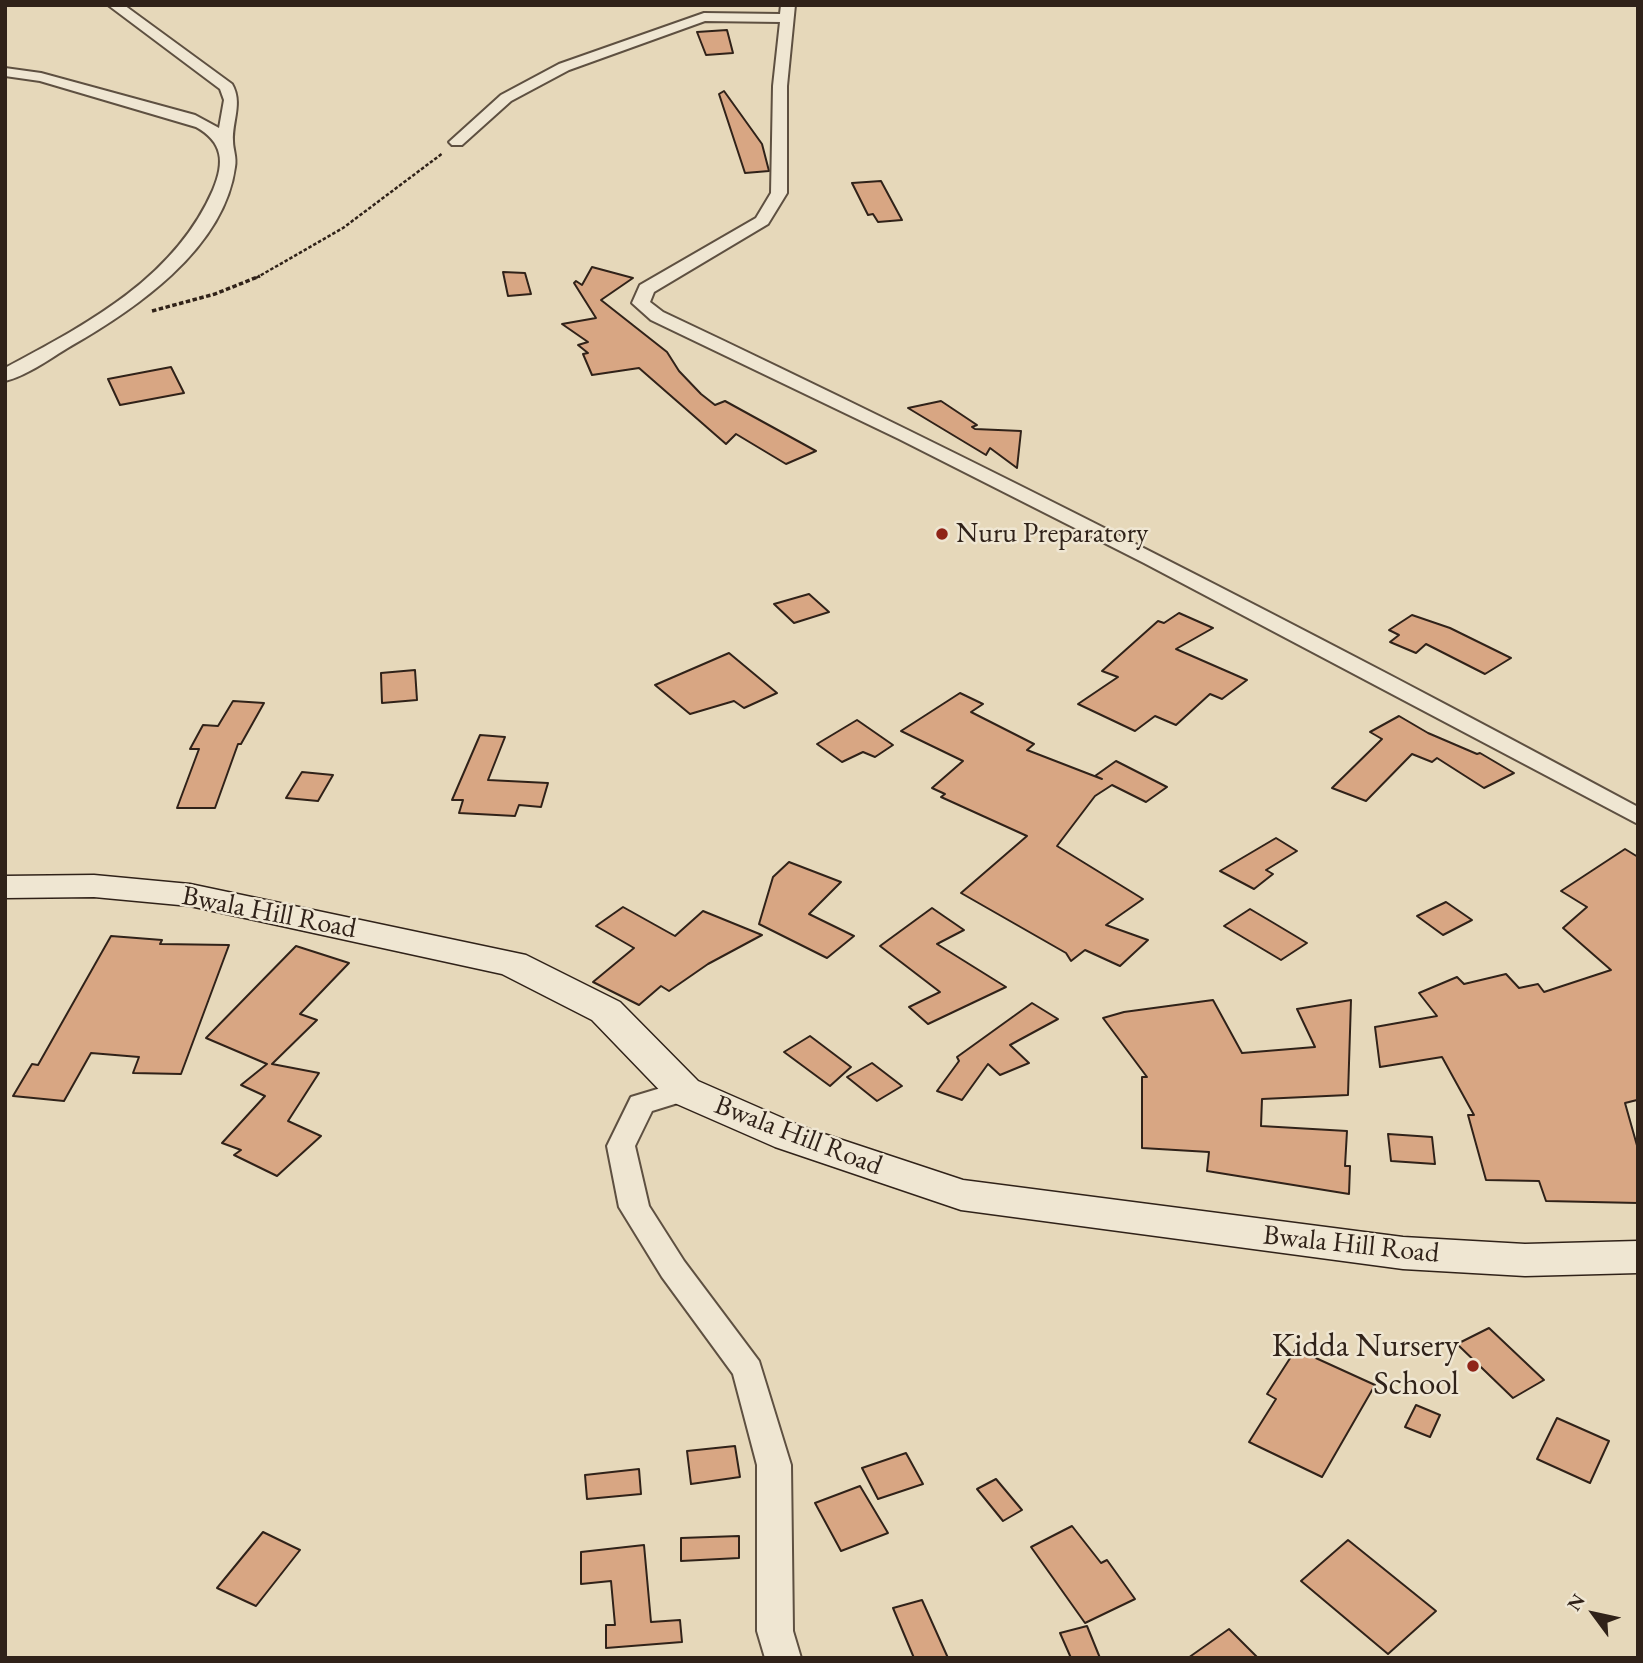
<!DOCTYPE html>
<style>
body{margin:0}
#map{position:relative;width:1643px;height:1663px;overflow:hidden;background:#e6d8ba;font-family:"EB Garamond",serif}
canvas{display:block}
.frame{position:absolute;inset:0;border:7px solid #302219;pointer-events:none}
.north{position:absolute;left:1559px;top:1579px;width:70px;height:70px;-webkit-text-stroke:5px #efe6d2;paint-order:stroke;rotate:303deg;font-size:19px;font-weight:700;line-height:28px;text-align:center;color:#302219}
.north::after{content:'';display:block;margin:auto;width:24px;height:32px;background:#302219;clip-path:polygon(50% 0,100% 100%,50% 72%,0 100%)}
</style>
<div id="map">
<canvas width="1643" height="1663"></canvas>
<div class="frame"></div>
<div class="north">N</div>
</div>
<script>
const context = document.querySelector('canvas').getContext('2d');
context.lineJoin = 'round';
function paint(path, color) {
  context.fillStyle = color;
  context.fill(path, 'evenodd');
}
function stroke(path, color, width, dash) {
  context.strokeStyle = color;
  context.lineWidth = width;
  context.lineCap = dash ? 'butt' : 'round';
  context.setLineDash(dash || []);
  context.stroke(path);
}
function drawText(font, color, halo, rows, align = 'center') {
  context.font = font + ' "EB Garamond",serif';
  context.lineWidth = 5;
  context.setLineDash([]);
  context.textBaseline = 'middle';
  context.strokeStyle = halo;
  context.fillStyle = color;
  for (const [text, x, y, turn = 0] of rows) {
    context.save();
    context.translate(x, y);
    context.rotate((+turn || 0) * Math.PI / 180);
    context.textAlign = isNaN(turn) ? turn : align;
    if (halo) context.strokeText(text, 0, 0);
    context.fillText(text, 0, 0);
    context.restore();
  }
}
const building = new Path2D(`
 M 727,30 L 733,53 L 706,55 L 697,32 Z
 M 724,91 L 762,144 L 769,171 L 745,173 L 719,94 Z
 M 881,181 L 902,220 L 878,222 L 873,214 L 868,215 L 852,183 Z
 M 592,267 L 633,278 L 601,300 L 667,352 L 679,371 L 701,394 L 715,405 L 725,401 L 816,451 L 786,464 L 736,434 L 726,444 L 639,368 L 592,375 L 583,354 L 588,353 L 578,345 L 588,342 L 562,324 L 596,318 L 574,283 L 576,281 L 582,285 Z
 M 503,272 L 525,273 L 531,294 L 508,296 Z
 M 171,367 L 184,393 L 120,405 L 108,379 Z
 M 941,401 L 977,425 L 972,427 L 975,429 L 1021,431 L 1017,468 L 990,448 L 986,455 L 908,408 Z
 M 809,594 L 829,612 L 794,623 L 774,604 Z
 M 1179,613 L 1213,628 L 1176,649 L 1247,680 L 1222,699 L 1210,694 L 1176,725 L 1155,716 L 1135,731 L 1078,704 L 1118,677 L 1102,671 L 1158,621 L 1164,623 Z
 M 1412,615 L 1450,628 L 1511,658 L 1485,674 L 1426,644 L 1416,653 L 1390,642 L 1399,635 L 1389,630 Z
 M 729,653 L 777,693 L 744,708 L 734,701 L 690,714 L 655,685 Z
 M 415,670 L 417,700 L 382,703 L 381,673 Z
 M 960,693 L 983,704 L 971,712 L 1034,744 L 1027,750 L 1102,779 L 1095,776 L 1116,761 L 1167,787 L 1146,802 L 1112,785 L 1095,796 L 1057,846 L 1143,899 L 1106,925 L 1148,940 L 1120,966 L 1085,950 L 1071,961 L 1066,953 L 961,893 L 1027,836 L 941,797 L 945,794 L 932,788 L 963,761 L 901,731 Z
 M 233,701 L 264,703 L 241,744 L 238,744 L 215,808 L 177,808 L 199,749 L 190,749 L 203,725 L 218,726 Z
 M 1399,716 L 1428,733 L 1477,754 L 1480,753 L 1514,773 L 1484,788 L 1437,758 L 1432,762 L 1412,754 L 1366,801 L 1332,788 L 1382,739 L 1370,732 Z
 M 857,720 L 893,745 L 875,757 L 863,752 L 842,762 L 817,744 Z
 M 480,735 L 505,737 L 488,780 L 548,783 L 541,807 L 519,805 L 515,816 L 459,813 L 463,800 L 452,800 Z
 M 302,772 L 333,775 L 318,801 L 286,798 Z
 M 1276,838 L 1297,851 L 1266,870 L 1273,874 L 1254,889 L 1220,871 Z
 M 1625,849 L 1638,857 L 1637,1100 L 1625,1103 L 1638,1149 L 1638,1203 L 1546,1201 L 1539,1181 L 1486,1180 L 1468,1115 L 1474,1115 L 1442,1057 L 1380,1067 L 1375,1027 L 1437,1016 L 1419,993 L 1457,977 L 1464,984 L 1506,974 L 1519,988 L 1538,984 L 1544,992 L 1611,970 L 1563,928 L 1587,907 L 1561,891 Z
 M 789,862 L 841,882 L 809,914 L 854,936 L 827,958 L 759,924 L 773,877 Z
 M 1446,902 L 1472,920 L 1443,935 L 1417,916 Z
 M 623,907 L 675,936 L 703,911 L 762,935 L 708,964 L 669,991 L 661,986 L 639,1005 L 593,982 L 634,948 L 596,926 Z
 M 932,908 L 964,930 L 937,944 L 1006,987 L 928,1024 L 909,1007 L 940,992 L 880,946 Z
 M 1250,909 L 1272,922 L 1307,943 L 1281,960 L 1224,926 Z
 M 111,936 L 162,940 L 160,944 L 229,945 L 181,1074 L 133,1073 L 139,1057 L 91,1053 L 64,1101 L 13,1096 L 32,1064 L 38,1065 Z
 M 296,946 L 349,963 L 300,1014 L 317,1020 L 272,1064 L 319,1073 L 288,1121 L 321,1136 L 277,1176 L 234,1155 L 241,1150 L 222,1143 L 265,1096 L 241,1085 L 267,1064 L 206,1038 Z
 M 1213,1000 L 1242,1053 L 1315,1047 L 1297,1009 L 1351,1000 L 1348,1095 L 1262,1099 L 1261,1126 L 1347,1131 L 1345,1166 L 1350,1166 L 1349,1194 L 1207,1171 L 1209,1152 L 1142,1148 L 1142,1077 L 1147,1077 L 1103,1018 L 1124,1012 Z
 M 1032,1003 L 1058,1019 L 1010,1045 L 1029,1063 L 1000,1075 L 988,1064 L 962,1100 L 937,1091 L 959,1061 L 957,1057 Z
 M 810,1036 L 851,1067 L 830,1086 L 784,1052 Z
 M 872,1063 L 902,1086 L 877,1101 L 847,1077 Z
 M 1388,1134 L 1432,1137 L 1435,1164 L 1391,1161 Z
 M 1489,1328 L 1544,1380 L 1513,1398 L 1457,1344 Z
 M 1296,1349 L 1375,1385 L 1322,1477 L 1249,1442 L 1276,1399 L 1267,1394 Z
 M 1416,1405 L 1440,1415 L 1430,1437 L 1405,1427 Z
 M 1557,1418 L 1609,1441 L 1590,1483 L 1537,1459 Z
 M 735,1446 L 740,1477 L 691,1484 L 687,1451 Z
 M 906,1453 L 923,1484 L 878,1499 L 862,1468 Z
 M 639,1469 L 641,1494 L 587,1499 L 585,1475 Z
 M 996,1479 L 1022,1510 L 1003,1521 L 977,1489 Z
 M 860,1486 L 888,1533 L 841,1551 L 815,1503 Z
 M 1072,1526 L 1101,1563 L 1107,1560 L 1135,1599 L 1085,1623 L 1031,1547 Z
 M 263,1532 L 300,1550 L 256,1606 L 217,1588 Z
 M 739,1536 L 739,1558 L 681,1561 L 681,1538 Z
 M 1348,1540 L 1436,1611 L 1388,1654 L 1301,1581 Z
 M 644,1545 L 651,1622 L 680,1620 L 682,1642 L 606,1648 L 606,1625 L 615,1625 L 611,1581 L 581,1584 L 581,1552 Z
 M 922,1600 L 948,1658 L 914,1658 L 893,1608 Z
 M 1087,1626 L 1100,1658 L 1071,1658 L 1060,1633 Z
 M 1229,1629 L 1258,1658 L 1188,1658 Z`);
paint(building, '#d8a683');
stroke(building, '#302219', 2);
const street = new Path2D(`
 M 108,5 L 124,5 L 232,84 C 243,103 232,121 233,141 C 233,150 237,157 235,167 C 224,250 133,311 66,349 C 48,360 26,376 5,381 L 5,368 C 87,324 174,279 213,190 C 225,162 223,142 196,127 L 40,81 L 5,76 L 5,68 L 41,73 L 195,115 L 219,128 L 224,100 L 220,89 Z
 M 781,5 L 795,5 L 787,86 L 787,193 L 768,224 L 654,292 L 650,302 L 663,312 C 993,468 1317,634 1638,807 L 1638,824 L 1144,563 L 899,439 L 651,320 L 632,303 L 640,285 L 756,218 L 771,193 L 773,86 L 780,22 L 705,21 L 569,70 L 511,101 L 462,145 L 452,145 L 449,142 L 501,95 L 559,64 L 704,13 L 780,14 Z
 M 684,1081 L 694,1084 L 698,1091 L 694,1098 L 652,1111 L 635,1146 L 649,1206 L 684,1261 L 759,1361 L 791,1465 L 793,1631 L 801,1658 L 765,1658 L 757,1631 L 757,1465 L 733,1374 L 662,1277 L 619,1207 L 607,1146 L 631,1097 Z`);
const secondary = new Path2D(`
 M 94,875 L 190,884 L 526,955 L 620,1002 L 698,1081 L 803,1127 L 963,1180 L 1403,1237 L 1525,1244 L 1638,1241 L 1638,1273 L 1525,1276 L 1403,1269 L 961,1210 L 775,1147 L 670,1101 L 592,1020 L 502,974 L 190,906 L 94,897 L 5,898 L 5,876 Z`);
stroke(street, '#5e5041', 4);
stroke(secondary, '#302219', 3);
stroke(new Path2D(`
 M 256,278 L 343,228 L 443,153`), '#302219', 2.5, [3.5, 2]);
stroke(new Path2D(`
 M 152,311 L 215,294 L 260,276`), '#302219', 3.5, [4.5, 2.5]);
paint(street, '#efe6d2');
paint(secondary, '#efe6d2');
for (const [x, y, r, color] of [
 [942,534,7,"#8f2418"],
 [1473,1366,7,"#8f2418"]
]) {
  const dot = new Path2D();
  dot.arc(x, y, r, 0, 2 * Math.PI);
  context.fillStyle = color;
  context.fill(dot);
  stroke(dot, '#efe6d2', 2.5);
}
drawText('28px', '#302219', '#efe6d2', [
 ["Nuru Preparatory",956,534]
], 'left');
drawText('28px', '#302219', '#efe6d2', [
 ["Bwala Hill Road",269,913,11],
 ["Bwala Hill Road",798,1136,21],
 ["Bwala Hill Road",1351,1245,6]
]);
drawText('33px', '#302219', '#efe6d2', [
 ["Kidda Nursery",1459,1347],
 ["School",1459,1385]
], 'right');
</script>
